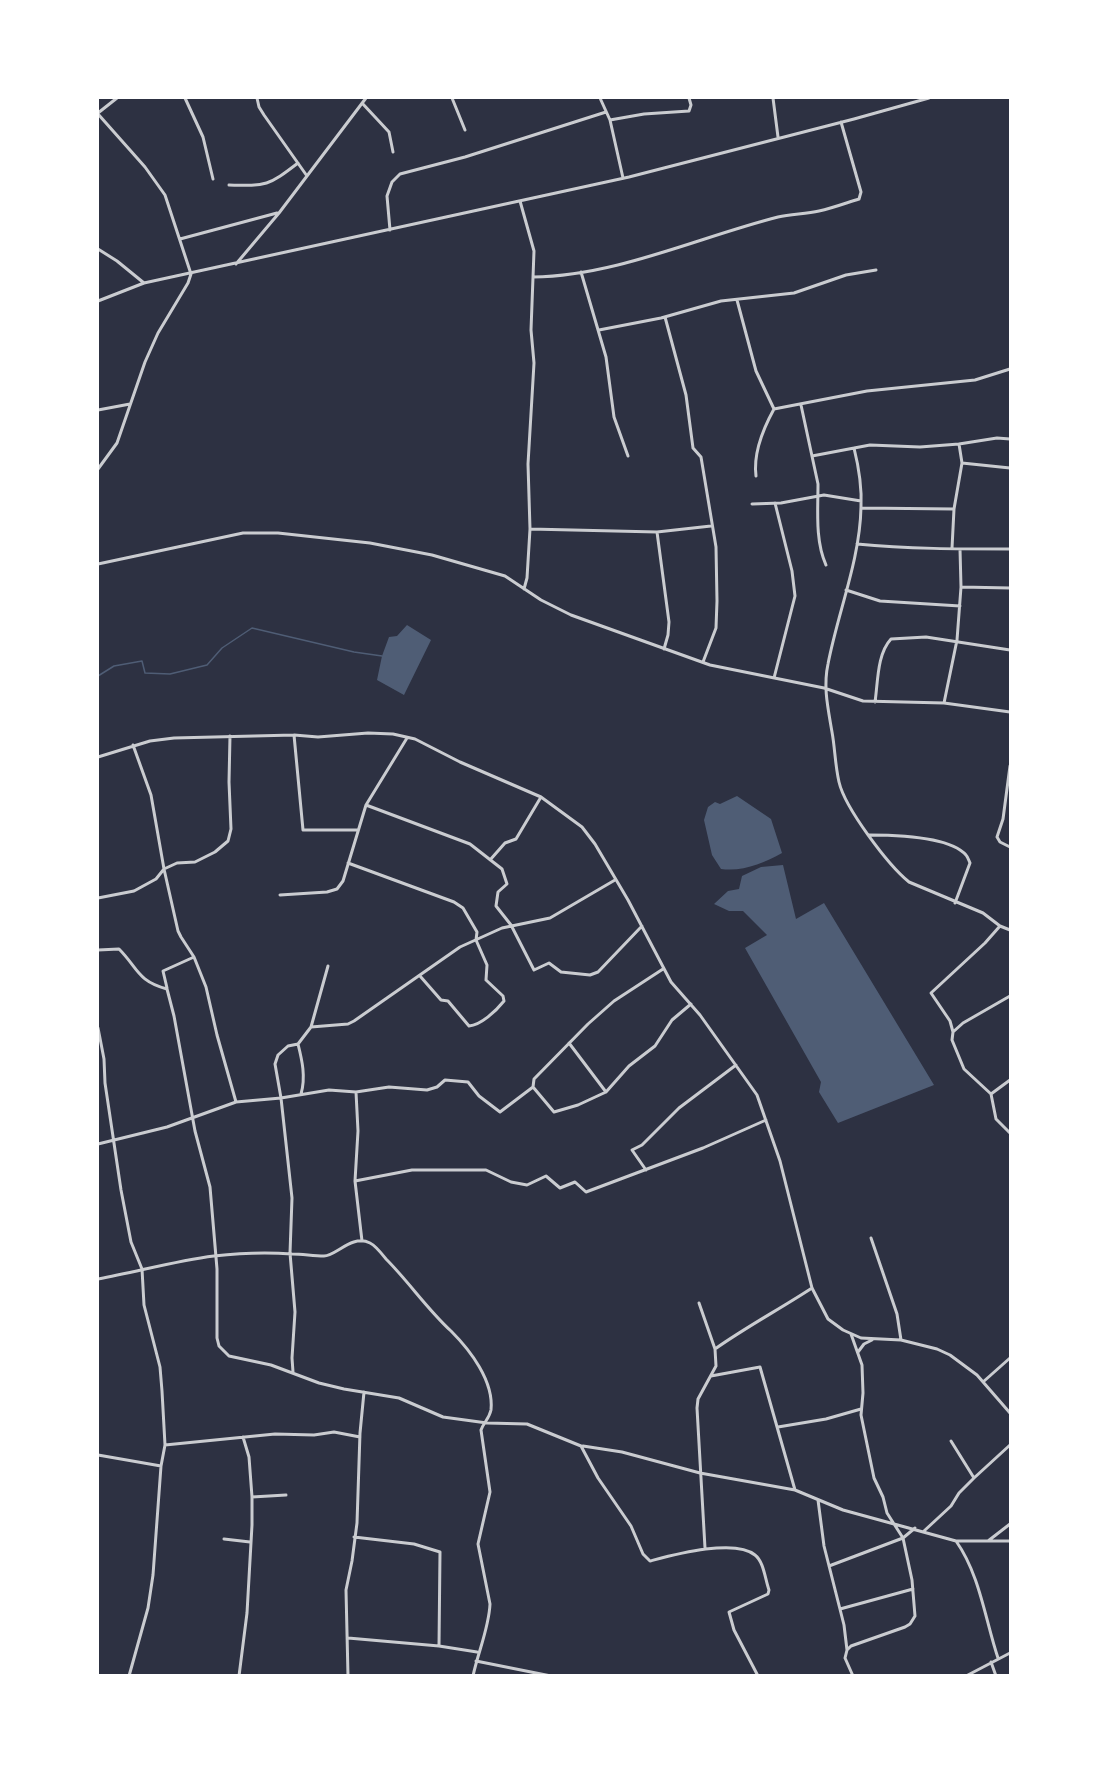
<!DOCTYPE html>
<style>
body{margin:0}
#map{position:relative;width:1108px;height:1773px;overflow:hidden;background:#2d3142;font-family:Karla,sans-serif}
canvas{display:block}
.frame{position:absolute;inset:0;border:99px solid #fff;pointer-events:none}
</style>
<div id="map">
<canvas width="1108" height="1773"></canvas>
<div class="frame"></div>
</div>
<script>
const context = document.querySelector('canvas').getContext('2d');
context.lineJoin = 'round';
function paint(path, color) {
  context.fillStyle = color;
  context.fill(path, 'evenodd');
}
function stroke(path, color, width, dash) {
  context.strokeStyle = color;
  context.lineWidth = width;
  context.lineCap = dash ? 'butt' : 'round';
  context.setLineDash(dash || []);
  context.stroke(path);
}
paint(new Path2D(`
 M 407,625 L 431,640 L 404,695 L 377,680 L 382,656 L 389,637 L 397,636 Z
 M 737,796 L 771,819 L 782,853 C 764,863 743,872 721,869 L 712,855 L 704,820 L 708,807 L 715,802 L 720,804 Z
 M 783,865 L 796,919 L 824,903 L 934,1085 L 838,1123 L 819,1092 L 821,1082 L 745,948 L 767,935 L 743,911 L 729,911 L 714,904 L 728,891 L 739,889 L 742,876 L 761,867 Z`), '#4f5d75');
stroke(new Path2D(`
 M 98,676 L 114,666 L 142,661 L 145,673 L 170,674 L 207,665 L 222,648 L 252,628 L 354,652 L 382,656`), '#4f5d75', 1.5);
stroke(new Path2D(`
 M 185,98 L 203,137 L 213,179
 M 257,98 L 259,107 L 264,115 L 307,176
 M 452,98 L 465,130
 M 600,98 L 610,120 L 623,178
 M 773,98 L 778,137
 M 362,103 L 389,132 L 393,152
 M 98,113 L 117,98
 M 98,114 L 145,167 L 165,195 L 191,274 L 188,283 L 158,333 L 145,362 L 117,443 L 98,469
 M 610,120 L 644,114 L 689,111 L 691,105 L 689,98
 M 229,185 C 267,186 268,186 298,163
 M 520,201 L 534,251 L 531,330 L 534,363 L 528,464 L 530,529 L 527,578 L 524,589
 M 390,230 L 387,196 L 392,182 L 400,174 L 465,157 L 606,112
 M 180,239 L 277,213
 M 98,249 L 117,261 L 144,283
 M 236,264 L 279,213 L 366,98
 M 581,272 L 606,357 L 614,417 L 628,456
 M 533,277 C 616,276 699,237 778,217 C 792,214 806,214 819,211 C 833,208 846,203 859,199 L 861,192 L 841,122
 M 737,300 L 756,371 L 774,409 C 763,429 753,453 756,476
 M 98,301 L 144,283 L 629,177 L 854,119 L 929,98
 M 665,317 L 686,395 L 693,448 L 701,457 L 716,547 L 717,601 L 716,628 L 703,662
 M 599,330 L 661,318 L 721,301 L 794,293 L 846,275 L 876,270
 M 801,405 L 818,484 C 818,510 815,541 826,565
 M 774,409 L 867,391 L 975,380 L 1010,369
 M 98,410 L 130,404
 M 854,448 C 859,468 862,487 861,507 C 860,560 838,612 828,664 C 823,687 828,708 832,732 C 835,748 835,765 839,782 C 845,808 888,865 909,882 L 983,913 L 1000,926 L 1010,930
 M 812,456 L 870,445 L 920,447 L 959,444 L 997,438 L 1010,439
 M 962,463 L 1010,468
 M 752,504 L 781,503 L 824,495 L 861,501
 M 861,508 L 954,509
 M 530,529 L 657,532 L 711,526
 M 657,532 L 669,622 L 668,635 L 664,649
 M 857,544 C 908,549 959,549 1010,549
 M 952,548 L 954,509 L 962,463 L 959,444
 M 98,564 L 243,533 L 278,533 L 370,543 L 432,555 L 505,576 L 541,600 L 571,615 L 710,665 L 824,688 L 863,701 L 944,703 L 1010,712
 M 961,587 L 1010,588
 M 846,590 L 880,601 L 960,606
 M 774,678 L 795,596 L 792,571 L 775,503
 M 875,702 C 878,682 877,654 891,639 L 926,637 L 1010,650
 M 944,703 L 957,640 L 961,587 L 960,549
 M 294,735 L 303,830 L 358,830
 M 133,745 L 151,795 L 164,869 L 178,931 L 181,937 L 194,957 L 206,987 L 217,1035 L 236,1102
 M 98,757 L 150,741 L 174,738 L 294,735 L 318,737 L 368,733 L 393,734 L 415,739 L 460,762 L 541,797 L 582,827 L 595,844 L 628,900 L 671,982 L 700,1015 L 757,1095 L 780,1161 L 812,1288 L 828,1319 L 843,1330 L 861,1338 L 901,1340 L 937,1349 L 950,1355 L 977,1375 L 1010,1413
 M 1010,766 L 1003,819 L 997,837 L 1000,842 L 1010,847
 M 366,805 L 470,844 L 502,869 L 507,884 L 498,892 L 496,906 L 511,925 L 534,970 L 549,963 L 561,972 L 590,975 L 598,972 L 642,926
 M 869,835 C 893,835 949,836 966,855 C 968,857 969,861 970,863 L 955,903
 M 490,860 L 505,843 L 516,839 L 541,797
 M 348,863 L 454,902 L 463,908 L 477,932 L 476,940 L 487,965 L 486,980 L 503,996 L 504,1001 C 496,1011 481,1025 469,1026 L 448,1001 L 441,1000 L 420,976
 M 280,895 L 327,892 L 337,889 L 343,881 L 366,805 L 407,738
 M 98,898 L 134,891 L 156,879 L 164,869 L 177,863 L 195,862 L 215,852 L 228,841 L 231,829 L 229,782 L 230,736
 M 98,950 L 119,949 C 138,968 137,981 167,989 L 174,1016 L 195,1131 L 210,1187 L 217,1269 L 217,1338 L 219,1346 L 229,1356 L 271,1365 L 319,1383 L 344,1389 L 399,1398 L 443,1417 L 487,1423 L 527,1424 L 581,1446 L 598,1478 L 631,1526 L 643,1554 L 650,1561 C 673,1555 735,1538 755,1555 C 764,1562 765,1579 769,1590 L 768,1594 L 729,1612 L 734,1630 L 758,1676
 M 663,969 L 614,1001 L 588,1024 L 534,1079 L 533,1087 L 554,1112 L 578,1105 L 606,1092 L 629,1066 L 655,1046 L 672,1020 L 691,1004
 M 167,988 L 163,971 L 194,957
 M 1010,996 L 963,1023 L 953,1032 L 952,1040 L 964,1069 L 991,1094 L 996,1119 L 1010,1133
 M 311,1027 L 348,1024 L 354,1021 L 460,947 L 502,928 L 550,918 L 615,880
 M 98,1028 L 104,1059 L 105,1083 L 121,1190 L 131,1242 L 142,1269 L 144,1305 L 160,1367 L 162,1391 L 165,1445 L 161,1466 L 153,1575 L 148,1608 L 129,1676
 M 953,1032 L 950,1021 L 931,993 L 985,943 L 1000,926
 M 569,1043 L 606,1092
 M 356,1092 L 358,1131 L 355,1181 L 362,1241
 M 301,1094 C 306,1077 302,1060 298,1044 L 311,1027 L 328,966
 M 991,1094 L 1010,1080
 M 98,1144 L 167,1127 L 236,1102 L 281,1098 L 329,1090 L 356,1092 L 389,1087 L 427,1090 L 437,1087 L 445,1080 L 468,1082 L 479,1096 L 500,1112 L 533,1087
 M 646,1170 L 632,1150 L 642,1145 L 679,1108 L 736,1065
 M 355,1181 L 412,1170 L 486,1170 L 511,1182 L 527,1185 L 546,1176 L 560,1188 L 575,1182 L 586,1192 L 703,1148 L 766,1120
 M 871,1238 L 897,1314 L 901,1340
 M 98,1279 C 137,1272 174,1261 214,1256 C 240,1253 266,1252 292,1254 C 303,1254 313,1256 324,1256 C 336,1256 352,1234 370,1243 C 376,1246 382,1254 386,1259 C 409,1282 427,1309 451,1331 C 470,1350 494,1381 491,1410 C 489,1419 484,1422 481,1430 L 490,1492 L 478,1544 L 490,1604 C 489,1628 478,1652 473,1676
 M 699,1303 L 715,1349
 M 858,1352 L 864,1344 L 872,1340
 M 293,1372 L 292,1358 L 295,1312 L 290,1253 L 292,1198 L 281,1098 L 275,1064 L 278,1055 L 288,1046 L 298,1044
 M 711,1376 L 760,1367 L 795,1490
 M 983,1382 L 1010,1358
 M 778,1427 L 826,1419 L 861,1409
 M 951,1441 L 974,1478
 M 165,1445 L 275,1434 L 314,1435 L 334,1432 L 360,1437
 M 583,1446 L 622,1452 L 700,1473 L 795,1490 L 843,1510 L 956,1541 L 1010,1541
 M 98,1455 L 161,1466
 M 252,1497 L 286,1495
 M 818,1500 L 824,1546 L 844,1625 L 847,1650 L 845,1658 L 853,1676
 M 924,1531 L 951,1506 L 959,1493 L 974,1478 L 1010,1445
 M 354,1537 L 414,1544 L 440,1552 L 439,1646
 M 224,1539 L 250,1542
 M 956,1541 C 980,1575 985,1619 998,1658
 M 988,1541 L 1010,1524
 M 705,1548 L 697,1408 L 698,1399 L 716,1366 L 715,1349 C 746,1327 780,1309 812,1288
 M 829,1566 L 903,1538 L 915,1528
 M 840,1609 L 913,1589
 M 348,1638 L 439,1646 L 477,1652
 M 847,1650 L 851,1646 L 905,1627 L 910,1624 L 915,1616 L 912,1580 L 903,1538 L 887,1513 L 883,1497 L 874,1478 L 861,1415 L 863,1393 L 862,1365 L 851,1334
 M 476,1661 L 551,1676
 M 991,1662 L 996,1676
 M 239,1676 L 247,1613 L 252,1525 L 252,1497 L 249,1457 L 243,1437
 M 348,1676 L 346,1590 L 352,1561 L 357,1523 L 360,1433 L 364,1392
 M 966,1676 L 1010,1653`), '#caccd0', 3);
</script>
